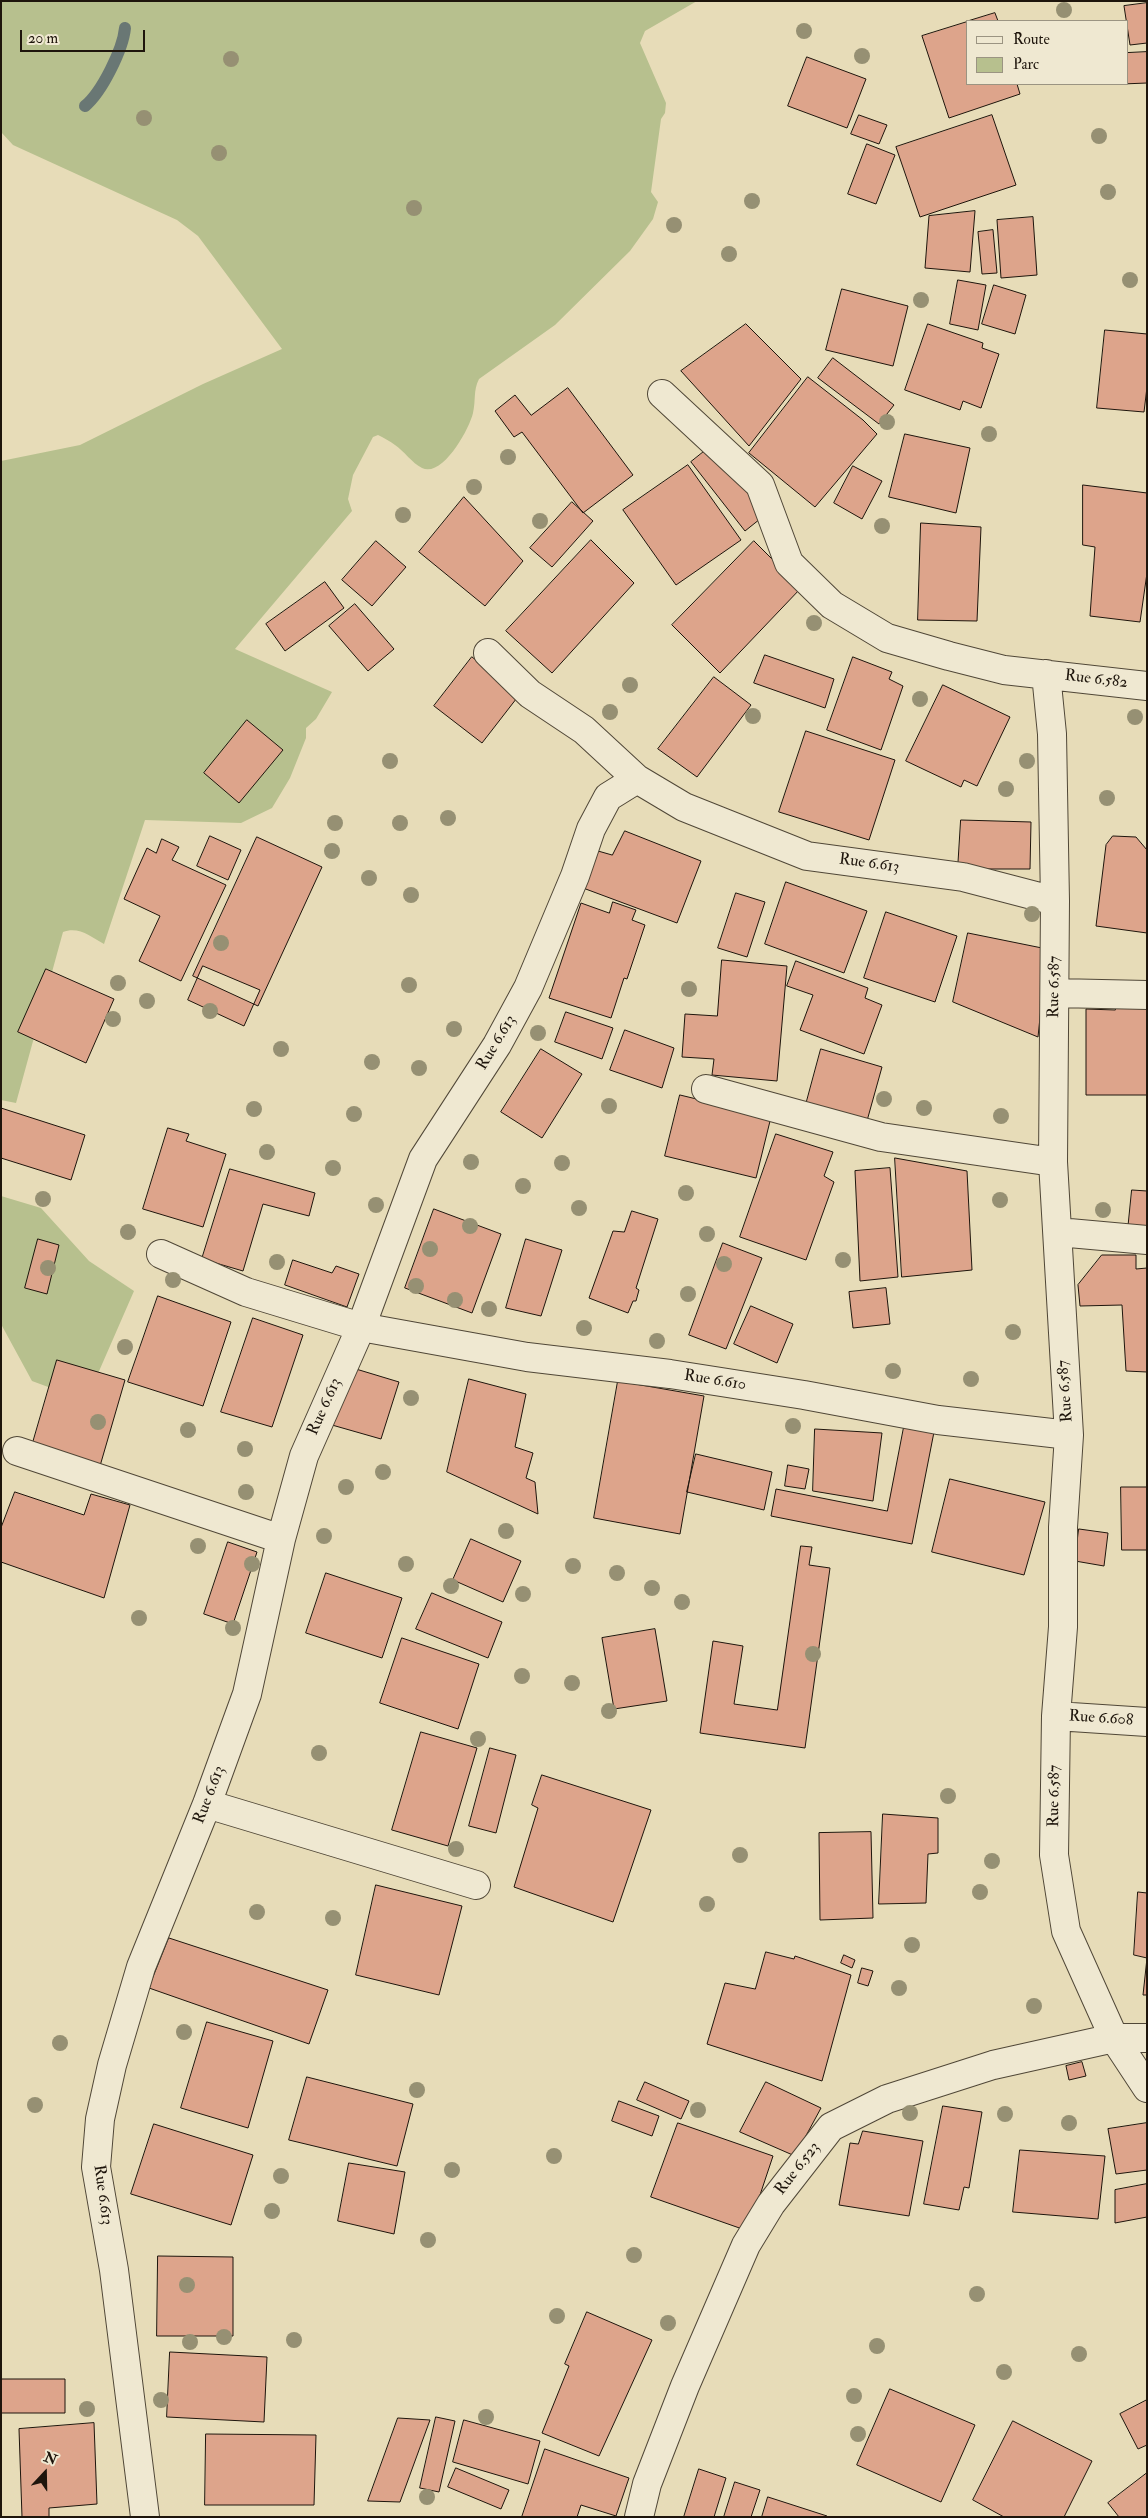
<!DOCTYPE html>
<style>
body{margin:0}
#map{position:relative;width:1148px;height:2518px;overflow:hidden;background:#e7dcb8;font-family:"IM FELL Double Pica",serif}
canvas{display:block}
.frame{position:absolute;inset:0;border:2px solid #1e150c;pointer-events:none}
.legend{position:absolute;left:966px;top:20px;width:162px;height:65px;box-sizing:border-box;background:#efe8d1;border:1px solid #9b9482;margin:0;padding:6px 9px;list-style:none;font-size:15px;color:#1e150c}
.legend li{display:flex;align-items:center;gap:10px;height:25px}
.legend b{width:25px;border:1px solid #9b9482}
.north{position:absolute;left:20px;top:2448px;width:50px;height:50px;-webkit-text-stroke:4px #efe8d1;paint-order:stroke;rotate:21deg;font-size:14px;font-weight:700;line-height:20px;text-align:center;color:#1e150c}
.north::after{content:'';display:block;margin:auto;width:18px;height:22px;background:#1e150c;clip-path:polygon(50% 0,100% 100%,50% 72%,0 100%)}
.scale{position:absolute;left:20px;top:30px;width:125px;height:22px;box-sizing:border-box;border:2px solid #1e150c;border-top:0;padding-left:6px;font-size:15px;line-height:18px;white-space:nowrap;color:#1e150c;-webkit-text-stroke:4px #efe8d1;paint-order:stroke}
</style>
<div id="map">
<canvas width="1148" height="2518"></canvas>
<div class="frame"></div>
<ul class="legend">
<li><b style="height:6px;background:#efe8d1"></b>Route</li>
<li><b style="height:14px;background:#b7c08e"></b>Parc</li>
</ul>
<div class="north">N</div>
<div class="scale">20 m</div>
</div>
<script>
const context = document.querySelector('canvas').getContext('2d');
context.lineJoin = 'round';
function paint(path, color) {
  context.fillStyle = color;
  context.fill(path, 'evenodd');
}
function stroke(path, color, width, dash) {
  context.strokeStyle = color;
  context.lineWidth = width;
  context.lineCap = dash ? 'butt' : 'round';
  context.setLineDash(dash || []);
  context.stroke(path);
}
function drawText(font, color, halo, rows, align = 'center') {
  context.font = font + ' "IM FELL Double Pica",serif';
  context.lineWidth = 4;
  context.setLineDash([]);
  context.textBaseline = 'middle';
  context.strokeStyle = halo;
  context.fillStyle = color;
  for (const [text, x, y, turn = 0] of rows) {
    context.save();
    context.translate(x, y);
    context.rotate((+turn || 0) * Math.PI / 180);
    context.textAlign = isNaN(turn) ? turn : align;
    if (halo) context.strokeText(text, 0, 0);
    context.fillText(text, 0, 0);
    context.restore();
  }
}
paint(new Path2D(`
 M 1,1 L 697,1 L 645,31 L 640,43 L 666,103 L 665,113 L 661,119 L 651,192 L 658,202 L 653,219 L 630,251 L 555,325 L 479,379 C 473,391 476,400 473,413 C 469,430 442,478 422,468 C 412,463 404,451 395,445 C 390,441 384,438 378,435 L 373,437 L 353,475 L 348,499 L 352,511 L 235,649 L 332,692 L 316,719 L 306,728 L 306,738 L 290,778 L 272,808 L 241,823 L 145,820 L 104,944 C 91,937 79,926 63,932 L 16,1103 L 1,1100 L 1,461 L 80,445 L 203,384 L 282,349 L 198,236 L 177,220 L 13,145 L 1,132 Z
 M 1,1196 L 41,1208 L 89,1261 L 134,1291 L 86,1401 L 32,1381 L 1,1324 Z`), '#b7c08e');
stroke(new Path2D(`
 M 85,106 C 102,92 123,49 125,28`), '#697774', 12);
const building = new Path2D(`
 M 1147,3 L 1147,43 L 1130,45 L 1124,6 Z
 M 995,13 L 998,21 L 968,21 Z
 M 967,22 L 967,84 L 1017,84 L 1020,94 L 949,118 L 922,36 Z
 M 1147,52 L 1147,83 L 1122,84 L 1127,84 L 1127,53 Z
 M 807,57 L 866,79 L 847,128 L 788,106 Z
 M 859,115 L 887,125 L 879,144 L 851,134 Z
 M 992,115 L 1016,185 L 920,217 L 896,147 Z
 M 867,144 L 895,155 L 876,204 L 848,194 Z
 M 975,211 L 970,272 L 925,268 L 929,216 Z
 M 1033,217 L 1037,275 L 1001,278 L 997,220 Z
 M 993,230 L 997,273 L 982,274 L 978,232 Z
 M 958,280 L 986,285 L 978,330 L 950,324 Z
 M 994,285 L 1026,295 L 1015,334 L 982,324 Z
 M 842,289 L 908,306 L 893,366 L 826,350 Z
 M 746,324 L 801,379 L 749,446 L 681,371 Z
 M 928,324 L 983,343 L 982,348 L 999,354 L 981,408 L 963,401 L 960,410 L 905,390 Z
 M 1105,330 L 1147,334 L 1147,387 L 1144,412 L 1097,408 Z
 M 833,358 L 894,405 L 879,424 L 818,378 Z
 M 808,377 L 863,420 L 877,434 L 815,507 L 749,453 Z
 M 568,388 L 633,475 L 583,513 L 522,432 L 514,437 L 495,411 L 515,395 L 531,415 Z
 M 905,434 L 970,448 L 956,513 L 889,497 Z
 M 711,446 L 765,515 L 745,531 L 691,462 Z
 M 688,465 L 741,540 L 676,585 L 623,510 Z
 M 853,466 L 882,481 L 862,519 L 834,503 Z
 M 1083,485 L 1147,493 L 1147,573 L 1140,622 L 1090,616 L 1095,547 L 1083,545 Z
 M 464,497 L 523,561 L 485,606 L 419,552 Z
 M 572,502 L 593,521 L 552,567 L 530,548 Z
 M 921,523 L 981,527 L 977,621 L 918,620 Z
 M 591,540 L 634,583 L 552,673 L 506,631 Z
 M 376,541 L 406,567 L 372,606 L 342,580 Z
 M 754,541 L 801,588 L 720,673 L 672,625 Z
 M 325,582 L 344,608 L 285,651 L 266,624 Z
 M 355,604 L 394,649 L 368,671 L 329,626 Z
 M 765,655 L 834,679 L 825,708 L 754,683 Z
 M 472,657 L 520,694 L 482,743 L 434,706 Z
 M 853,657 L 892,672 L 889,679 L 903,686 L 881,750 L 827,730 Z
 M 714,677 L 751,705 L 697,777 L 658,749 Z
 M 943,685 L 1010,717 L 977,786 L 964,780 L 961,787 L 906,761 Z
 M 247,720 L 283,750 L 239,803 L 204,773 Z
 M 806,731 L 895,760 L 869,840 L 779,812 Z
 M 961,820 L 1031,822 L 1030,869 L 958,869 Z
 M 625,831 L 701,861 L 677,923 L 583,888 L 598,851 L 612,855 Z
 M 210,836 L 241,850 L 228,880 L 197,866 Z
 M 1113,836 L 1136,837 L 1147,850 L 1147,933 L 1096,926 L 1106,845 Z
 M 257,837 L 322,867 L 258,1006 L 193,976 Z
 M 162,839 L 179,847 L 172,860 L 226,885 L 181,981 L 139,961 L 160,916 L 124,899 L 147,848 L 156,853 Z
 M 786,882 L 867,911 L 844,973 L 765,944 Z
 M 736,893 L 765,902 L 747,957 L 718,948 Z
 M 613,902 L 636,910 L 632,920 L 645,925 L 627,979 L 624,978 L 611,1018 L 549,998 L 581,903 L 609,913 Z
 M 886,912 L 957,936 L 935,1002 L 864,978 Z
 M 968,933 L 1047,949 L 1038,1037 L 953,1002 Z
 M 722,960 L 787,966 L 777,1081 L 712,1075 L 714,1059 L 682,1057 L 685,1014 L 717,1016 Z
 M 796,961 L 868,988 L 865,998 L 882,1005 L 864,1054 L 800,1030 L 813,995 L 787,986 Z
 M 203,966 L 260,990 L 244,1026 L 188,1000 Z
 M 46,969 L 114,999 L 86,1063 L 18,1032 Z
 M 1115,999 L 1147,999 L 1147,1095 L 1086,1095 L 1086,1009 L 1115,1010 Z
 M 566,1012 L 613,1028 L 602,1059 L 555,1042 Z
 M 625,1030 L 674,1048 L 662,1088 L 610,1070 Z
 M 541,1049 L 582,1074 L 542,1138 L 501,1112 Z
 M 821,1049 L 882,1067 L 865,1128 L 804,1112 Z
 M 680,1095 L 771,1117 L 756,1178 L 665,1156 Z
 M 1,1108 L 85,1135 L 71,1180 L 1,1158 Z
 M 168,1128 L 189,1134 L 186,1141 L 226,1154 L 203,1227 L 143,1209 Z
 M 776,1134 L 833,1152 L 824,1176 L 834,1182 L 806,1260 L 740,1237 Z
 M 895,1158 L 967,1171 L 972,1270 L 902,1277 Z
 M 890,1168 L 898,1277 L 860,1281 L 855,1171 Z
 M 230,1169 L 315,1193 L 309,1216 L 263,1204 L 243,1271 L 202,1259 Z
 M 1132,1190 L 1147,1191 L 1147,1231 L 1128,1230 Z
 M 434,1209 L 501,1234 L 472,1313 L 405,1288 Z
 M 632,1211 L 658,1219 L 636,1288 L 639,1290 L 636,1301 L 633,1301 L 628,1313 L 589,1298 L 613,1231 L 624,1232 Z
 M 38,1239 L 59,1245 L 47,1294 L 25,1288 Z
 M 526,1239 L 562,1250 L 541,1316 L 506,1308 Z
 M 723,1243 L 762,1258 L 726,1349 L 689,1335 Z
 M 1102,1255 L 1136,1255 L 1136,1269 L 1147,1268 L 1147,1372 L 1126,1371 L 1122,1305 L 1080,1306 L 1078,1285 Z
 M 293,1260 L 332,1273 L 336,1266 L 359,1274 L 347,1307 L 285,1285 Z
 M 886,1288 L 890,1324 L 853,1328 L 849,1292 Z
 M 158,1296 L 231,1322 L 203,1406 L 128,1382 Z
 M 751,1306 L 793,1324 L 777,1363 L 734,1344 Z
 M 253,1318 L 303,1335 L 272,1427 L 221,1412 Z
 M 57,1360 L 125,1380 L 100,1466 L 32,1446 Z
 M 346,1366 L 399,1382 L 381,1439 L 325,1423 Z
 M 469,1379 L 526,1394 L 515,1447 L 533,1453 L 526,1478 L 535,1482 L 538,1514 L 447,1472 Z
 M 618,1381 L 704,1396 L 680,1534 L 594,1518 Z
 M 904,1427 L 934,1432 L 912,1544 L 771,1516 L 776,1489 L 887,1511 Z
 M 815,1429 L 882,1433 L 873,1501 L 813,1491 Z
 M 696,1454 L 772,1472 L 764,1510 L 687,1492 Z
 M 788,1465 L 809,1469 L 805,1489 L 785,1486 Z
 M 950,1479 L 1045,1502 L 1024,1575 L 932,1552 Z
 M 1121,1487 L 1147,1487 L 1147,1550 L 1122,1550 Z
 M 15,1492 L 84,1515 L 91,1494 L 130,1505 L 104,1598 L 1,1562 L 1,1528 Z
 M 1079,1529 L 1108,1533 L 1104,1566 L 1075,1561 Z
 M 471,1539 L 521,1561 L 503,1602 L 453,1580 Z
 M 228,1542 L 257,1552 L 233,1624 L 204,1614 Z
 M 801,1546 L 812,1547 L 809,1565 L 830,1568 L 805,1748 L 700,1733 L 713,1641 L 743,1646 L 734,1704 L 777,1710 Z
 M 326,1573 L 402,1598 L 382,1658 L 306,1633 Z
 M 432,1593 L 502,1622 L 488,1658 L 416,1629 Z
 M 655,1629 L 667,1701 L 614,1709 L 602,1638 Z
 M 402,1638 L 479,1664 L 458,1729 L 380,1703 Z
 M 421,1732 L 477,1748 L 448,1846 L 392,1830 Z
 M 490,1748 L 516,1755 L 496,1833 L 469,1826 Z
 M 542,1775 L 651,1810 L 613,1922 L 514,1887 L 538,1808 L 532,1805 Z
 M 883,1814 L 938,1818 L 938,1853 L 928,1854 L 926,1903 L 879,1904 Z
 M 871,1832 L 873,1918 L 820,1920 L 819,1833 Z
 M 376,1885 L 462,1906 L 439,1995 L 356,1975 Z
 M 1138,1892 L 1147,1893 L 1147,1995 L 1143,1995 L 1147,1958 L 1134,1955 Z
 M 169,1938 L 328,1990 L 309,2044 L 149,1988 Z
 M 766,1952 L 794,1959 L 795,1956 L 851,1975 L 822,2081 L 707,2044 L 725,1983 L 755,1989 Z
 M 844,1955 L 855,1960 L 852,1968 L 841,1963 Z
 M 862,1968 L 873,1971 L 868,1986 L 858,1983 Z
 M 207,2022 L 273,2041 L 248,2128 L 181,2108 Z
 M 1082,2062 L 1086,2076 L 1069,2080 L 1066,2066 Z
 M 307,2077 L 413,2104 L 397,2166 L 289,2140 Z
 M 645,2082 L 689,2101 L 681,2119 L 637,2100 Z
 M 766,2082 L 821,2108 L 795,2156 L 740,2132 Z
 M 619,2101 L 659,2116 L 652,2136 L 612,2121 Z
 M 943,2106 L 982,2112 L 969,2188 L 964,2187 L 959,2210 L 924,2204 Z
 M 678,2123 L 773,2156 L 748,2231 L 651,2197 Z
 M 1147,2123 L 1147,2170 L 1116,2174 L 1108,2129 Z
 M 154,2124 L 253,2155 L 231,2225 L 131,2194 Z
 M 863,2131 L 923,2141 L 909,2216 L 839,2205 L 850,2143 L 858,2144 Z
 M 1020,2150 L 1105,2156 L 1098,2219 L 1013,2212 Z
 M 349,2163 L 405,2172 L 394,2234 L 338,2221 Z
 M 1147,2184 L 1147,2217 L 1115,2223 L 1115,2190 Z
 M 158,2256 L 233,2257 L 233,2336 L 157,2336 Z
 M 587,2312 L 652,2340 L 599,2456 L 542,2433 L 569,2366 L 565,2364 Z
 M 170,2352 L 267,2357 L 264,2422 L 167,2417 Z
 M 1,2379 L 65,2379 L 65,2413 L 1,2413 Z
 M 890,2389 L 975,2425 L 941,2502 L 857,2465 Z
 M 1147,2400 L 1147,2445 L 1138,2449 L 1120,2414 Z
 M 436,2417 L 455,2421 L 439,2492 L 420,2488 Z
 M 398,2418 L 430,2420 L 400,2502 L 368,2501 Z
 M 464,2420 L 540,2441 L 528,2484 L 453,2462 Z
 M 1013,2421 L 1092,2461 L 1064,2517 L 1004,2517 L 973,2500 Z
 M 94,2423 L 97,2504 L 49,2508 L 49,2517 L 22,2517 L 19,2429 Z
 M 206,2434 L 316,2435 L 314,2505 L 205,2505 Z
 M 545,2449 L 629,2478 L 616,2516 L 581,2505 L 577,2517 L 522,2517 Z
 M 456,2468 L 509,2490 L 501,2509 L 448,2487 Z
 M 699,2469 L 726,2478 L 714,2517 L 684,2517 Z
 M 1147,2473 L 1147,2517 L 1119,2517 L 1108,2503 Z
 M 735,2482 L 760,2490 L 751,2517 L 724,2517 Z
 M 768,2497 L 827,2516 L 827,2517 L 762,2517 Z`);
paint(building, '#dda48b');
stroke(building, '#1e150c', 1);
const minor = new Path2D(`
 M 662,394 L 760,485 L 789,563 L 832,605 L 887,638 L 949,656 L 1004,670 L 1147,686
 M 488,653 L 530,694 L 584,730 L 637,779
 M 1046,674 L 1052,734 L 1055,901 L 1053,1162 L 1069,1435 L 1063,1527 L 1063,1627 L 1056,1716 L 1054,1855 L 1066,1931 L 1114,2038 L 1147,2088
 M 1056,993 L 1147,995
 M 706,1089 L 881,1137 L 1053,1162
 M 1058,1232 L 1147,1240
 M 161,1254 L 246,1292 L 361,1327 L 527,1357 L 670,1374 L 804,1395 L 938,1420 L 1069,1435
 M 17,1451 L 281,1539
 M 1056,1716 L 1147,1722
 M 207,1804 L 476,1885
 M 145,2517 L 114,2270 L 96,2167 L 100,2119 L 112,2065 L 141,1967 L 207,1804 L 247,1694 L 281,1539 L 304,1456 L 361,1327 L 423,1159 L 497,1045 L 528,988 L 575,876 L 591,829 L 608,797 L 637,779 L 684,807 L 807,856 L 963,877 L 1055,901
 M 639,2517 L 647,2484 L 685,2386 L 746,2245 L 771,2204 L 831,2127 L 887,2099 L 993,2065 L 1114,2038 L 1147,2038`);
stroke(minor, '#504737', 30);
stroke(minor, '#efe8d1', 28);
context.fillStyle = '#969073';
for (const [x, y] of [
 [1064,10],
 [804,31],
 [862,56],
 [231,59],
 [144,118],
 [1099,136],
 [219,153],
 [1108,192],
 [752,201],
 [414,208],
 [674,225],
 [729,254],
 [1130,280],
 [921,300],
 [887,422],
 [989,434],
 [508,457],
 [474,487],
 [403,515],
 [540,521],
 [882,526],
 [814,623],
 [630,685],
 [920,699],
 [610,712],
 [753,716],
 [1135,717],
 [390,761],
 [1027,761],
 [1006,789],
 [1107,798],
 [448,818],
 [335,823],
 [400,823],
 [332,851],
 [369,878],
 [411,895],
 [1032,914],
 [221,943],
 [118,983],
 [409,985],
 [689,989],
 [147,1001],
 [210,1011],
 [113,1019],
 [454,1029],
 [538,1033],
 [281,1049],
 [372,1062],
 [419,1068],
 [884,1099],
 [609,1106],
 [924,1108],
 [254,1109],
 [354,1114],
 [1001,1116],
 [267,1152],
 [471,1162],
 [562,1163],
 [333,1168],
 [523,1186],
 [686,1193],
 [43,1199],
 [1000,1200],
 [376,1205],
 [579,1208],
 [1103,1210],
 [470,1226],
 [128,1232],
 [707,1234],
 [430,1249],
 [843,1260],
 [277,1262],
 [724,1264],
 [48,1268],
 [173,1280],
 [416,1286],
 [688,1294],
 [455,1300],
 [489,1309],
 [584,1328],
 [1013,1332],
 [657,1341],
 [125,1347],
 [893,1371],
 [971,1379],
 [411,1398],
 [98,1422],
 [793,1426],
 [188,1430],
 [245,1449],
 [383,1472],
 [346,1487],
 [246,1492],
 [506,1531],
 [324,1536],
 [198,1546],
 [252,1564],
 [406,1564],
 [573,1566],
 [617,1573],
 [451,1586],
 [652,1588],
 [523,1594],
 [682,1602],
 [139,1618],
 [233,1628],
 [813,1654],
 [522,1676],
 [572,1683],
 [609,1711],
 [478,1739],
 [319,1753],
 [948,1796],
 [456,1849],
 [740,1855],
 [992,1861],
 [980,1892],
 [707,1904],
 [257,1912],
 [333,1918],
 [912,1945],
 [899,1988],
 [1034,2006],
 [184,2032],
 [60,2043],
 [417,2090],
 [35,2105],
 [698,2110],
 [910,2113],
 [1005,2114],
 [1069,2123],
 [554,2156],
 [452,2170],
 [281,2176],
 [272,2211],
 [428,2240],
 [634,2255],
 [187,2285],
 [977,2294],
 [557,2316],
 [668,2323],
 [224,2337],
 [294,2340],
 [190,2342],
 [877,2346],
 [1079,2354],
 [1004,2372],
 [854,2396],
 [161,2400],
 [87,2409],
 [486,2417],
 [858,2434],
 [427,2497]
]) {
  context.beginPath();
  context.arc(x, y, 8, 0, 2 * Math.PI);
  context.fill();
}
drawText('16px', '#1e150c', '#efe8d1', [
 ["Rue 6.582",1096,680,7],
 ["Rue 6.613",869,864,8],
 ["Rue 6.587",1055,987,-89],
 ["Rue 6.613",497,1043,-59],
 ["Rue 6.610",715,1381,9],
 ["Rue 6.587",1066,1391,-94],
 ["Rue 6.613",325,1407,-66],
 ["Rue 6.608",1101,1719,4],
 ["Rue 6.613",210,1795,-69],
 ["Rue 6.587",1055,1796,-89],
 ["Rue 6.523",798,2169,-52],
 ["Rue 6.613",102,2195,82]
]);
</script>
